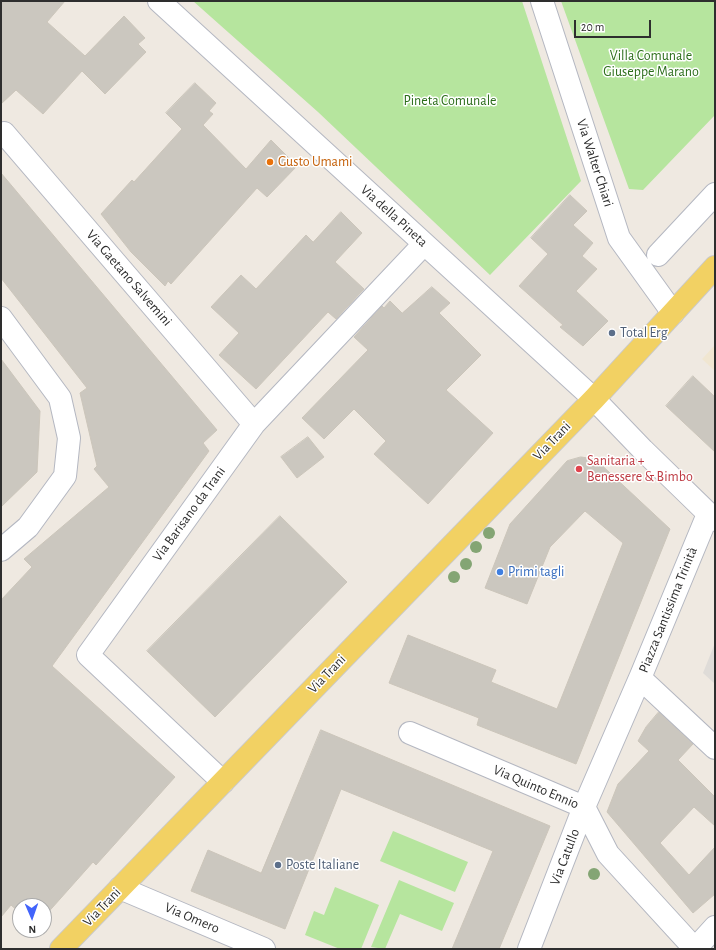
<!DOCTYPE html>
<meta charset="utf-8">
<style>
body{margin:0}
#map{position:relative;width:716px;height:950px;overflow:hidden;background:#efe9e1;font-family:"Alegreya Sans",sans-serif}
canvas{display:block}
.frame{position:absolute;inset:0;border:2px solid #2e2e2e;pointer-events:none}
.north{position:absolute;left:12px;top:898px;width:40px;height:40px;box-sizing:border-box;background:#fff;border:1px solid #ababab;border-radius:50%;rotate:178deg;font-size:11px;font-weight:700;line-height:16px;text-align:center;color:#2e2e2e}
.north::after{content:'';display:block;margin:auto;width:14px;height:18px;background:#4264fb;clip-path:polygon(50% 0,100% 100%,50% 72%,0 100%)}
.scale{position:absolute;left:574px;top:20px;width:77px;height:18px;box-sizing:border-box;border:2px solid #2e2e2e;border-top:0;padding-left:5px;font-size:12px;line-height:14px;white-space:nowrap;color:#2e2e2e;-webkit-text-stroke:3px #fff;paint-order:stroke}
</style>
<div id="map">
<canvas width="716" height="950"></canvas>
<div class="frame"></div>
<div class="north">N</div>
<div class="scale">20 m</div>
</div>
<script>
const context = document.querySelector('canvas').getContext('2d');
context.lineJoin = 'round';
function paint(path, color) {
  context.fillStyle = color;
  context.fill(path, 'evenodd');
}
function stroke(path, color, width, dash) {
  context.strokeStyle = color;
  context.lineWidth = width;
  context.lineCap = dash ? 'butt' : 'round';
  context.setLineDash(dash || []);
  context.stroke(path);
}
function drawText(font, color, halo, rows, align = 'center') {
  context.font = font + ' "Alegreya Sans",sans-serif';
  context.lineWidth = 3;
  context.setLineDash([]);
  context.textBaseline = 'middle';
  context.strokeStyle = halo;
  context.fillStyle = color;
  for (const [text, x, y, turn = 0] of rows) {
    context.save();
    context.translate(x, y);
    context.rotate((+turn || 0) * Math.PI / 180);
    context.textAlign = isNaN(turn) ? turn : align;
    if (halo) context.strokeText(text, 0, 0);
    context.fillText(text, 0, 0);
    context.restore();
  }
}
paint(new Path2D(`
 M 715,345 L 715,371 L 702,359 Z`), '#f0e6d1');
paint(new Path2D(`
 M 193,1 L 522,1 L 581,181 L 490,275 L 318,112 Z
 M 561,1 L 715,1 L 715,115 L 643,190 L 629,189 Z
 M 393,831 L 468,862 L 455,892 L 380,861 Z
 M 399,880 L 454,903 L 442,931 L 400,914 L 385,949 L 371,947 Z
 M 335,887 L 379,905 L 361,949 L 340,949 L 305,935 L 314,911 L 324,915 Z`), '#b6e59e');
paint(new Path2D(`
 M 715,643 L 715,684 L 703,673 Z`), '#dfdcd8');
const building = new Path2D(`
 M 1,1 L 65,1 L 47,22 L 85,56 L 124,16 L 145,38 L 138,44 L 146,52 L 105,94 L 82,71 L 43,114 L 16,90 L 1,104 Z
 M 195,83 L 216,103 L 209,111 L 213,114 L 203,125 L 246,169 L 271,140 L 297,166 L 267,197 L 257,188 L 171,284 L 168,281 L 165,286 L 131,252 L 101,214 L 132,180 L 134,182 L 182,129 L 166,113 Z
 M 1,173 L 217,430 L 203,443 L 209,451 L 52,666 L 175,777 L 96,865 L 93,862 L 44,917 L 44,906 L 20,906 L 20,913 L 11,905 L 1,917 L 1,600 L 32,567 L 24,559 L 109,487 L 94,469 L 97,466 L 80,393 L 87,388 L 1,278 Z
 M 570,195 L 587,211 L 573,225 L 593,243 L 582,256 L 597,269 L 576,291 L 608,321 L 583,346 L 560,327 L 563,325 L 519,286 L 548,254 L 531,238 Z
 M 341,212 L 362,233 L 335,262 L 364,289 L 336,319 L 328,312 L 256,389 L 219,355 L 239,333 L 211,307 L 241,275 L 256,289 L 306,235 L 313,242 Z
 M 432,287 L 450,303 L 439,313 L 481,355 L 446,390 L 493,433 L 428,504 L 374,454 L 386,441 L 354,409 L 324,439 L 302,418 L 368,350 L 354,337 L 382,306 L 384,308 L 390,301 L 402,313 Z
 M 1,359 L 40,411 L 37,472 L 1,507 Z
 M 693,376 L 715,397 L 715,452 L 666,406 Z
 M 308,437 L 324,457 L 297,478 L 281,457 Z
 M 581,457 L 595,459 L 670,529 L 576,764 L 477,725 L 479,718 L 389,683 L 408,635 L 496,670 L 491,682 L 557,709 L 623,543 L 585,511 L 550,547 L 527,604 L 485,588 L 510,524 L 567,461 Z
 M 280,516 L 347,582 L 215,717 L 147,651 Z
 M 659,712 L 693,744 L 678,760 L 715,797 L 715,826 L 694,807 L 660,843 L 689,875 L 715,847 L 715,894 L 693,913 L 607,812 L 618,784 L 649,751 L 638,741 L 646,727 Z
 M 321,730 L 550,826 L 499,949 L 452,949 L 493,851 L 341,789 L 285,929 L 191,891 L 208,850 L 261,873 Z`);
paint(building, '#cbc7bf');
stroke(building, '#cbc5ba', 1);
const minor = new Path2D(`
 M 159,1 L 594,399 L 643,450 L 715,520
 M 542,1 L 619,238 L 673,313
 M 1,136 L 4,133 L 254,424
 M 658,255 L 715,194
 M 1,318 L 60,398 L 69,438 L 65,476 L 28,527 L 1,550
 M 708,514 L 640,678 L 715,748
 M 410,733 L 584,807 L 608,854 L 695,949
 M 223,782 L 88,655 L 254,424 L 424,244
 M 120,888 L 264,949
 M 529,949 L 584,807 L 640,678
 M 695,949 L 715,927`);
const major = new Path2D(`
 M 61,949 L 594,399 L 715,267`);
stroke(minor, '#b4b7c1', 24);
stroke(major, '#c9c9c9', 24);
stroke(minor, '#fff', 22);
stroke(major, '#f2d163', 22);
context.fillStyle = '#84a574';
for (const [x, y] of [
 [489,533],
 [476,547],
 [466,564],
 [454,577],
 [594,874]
]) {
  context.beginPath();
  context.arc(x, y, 6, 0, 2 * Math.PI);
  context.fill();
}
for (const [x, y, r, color] of [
 [270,162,4,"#e8710a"],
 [612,333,4,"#5c6f8a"],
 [579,469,4,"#e0444e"],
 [500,572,4,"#3f7fe0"],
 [278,865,4,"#5c6f8a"]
]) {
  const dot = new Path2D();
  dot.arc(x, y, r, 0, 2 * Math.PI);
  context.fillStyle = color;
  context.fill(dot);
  stroke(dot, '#fff', 1.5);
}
drawText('14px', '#2c6e1b', '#fff', [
 ["Villa Comunale",651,56],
 ["Giuseppe Marano",651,72],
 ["Pineta Comunale",450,101]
]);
drawText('14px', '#c56008', '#fff', [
 ["Gusto Umami",278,162]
], 'left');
drawText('14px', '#2e2e2e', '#fff', [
 ["Via Walter Chiari",595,163,72],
 ["Via della Pineta",394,216,42],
 ["Via Gaetano Salvemini",129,278,49],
 ["Via Trani",552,441,-46],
 ["Via Barisano da Trani",189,514,-54],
 ["Piazza Santissima Trinità",668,610,-68],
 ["Via Trani",327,674,-46],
 ["Via Quinto Ennio",536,787,23],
 ["Via Catullo",565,857,-69],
 ["Via Trani",102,907,-46],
 ["Via Omero",192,918,23]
]);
drawText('14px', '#4e5e75', '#fff', [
 ["Total Erg",620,333],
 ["Poste Italiane",286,865]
], 'left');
drawText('14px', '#be3a42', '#fff', [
 ["Sanitaria +",587,461],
 ["Benessere & Bimbo",587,477]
], 'left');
drawText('14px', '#366cbe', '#fff', [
 ["Primi tagli",508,572]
], 'left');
</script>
